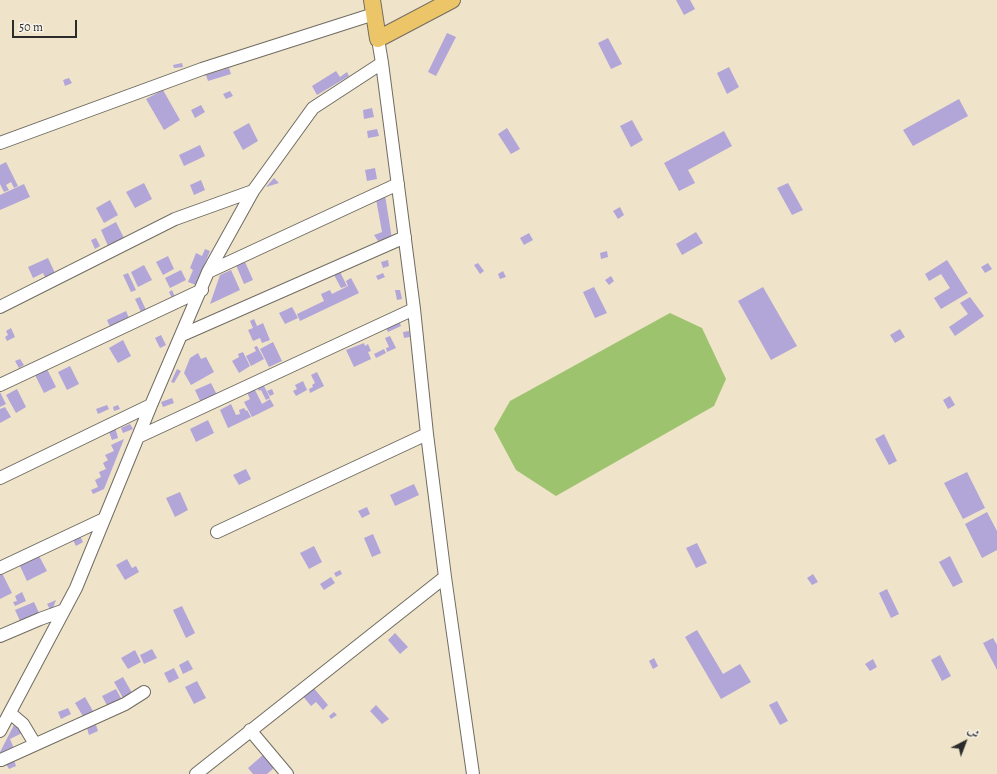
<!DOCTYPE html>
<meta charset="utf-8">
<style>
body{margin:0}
#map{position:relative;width:997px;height:774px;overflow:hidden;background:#efe4c9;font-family:Alegreya,Amiri,serif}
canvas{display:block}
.north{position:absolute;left:945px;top:722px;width:40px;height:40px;-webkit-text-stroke:3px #f7f3e8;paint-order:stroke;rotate:42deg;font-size:11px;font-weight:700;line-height:16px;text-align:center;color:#2b2b2b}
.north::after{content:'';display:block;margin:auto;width:14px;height:18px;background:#2b2b2b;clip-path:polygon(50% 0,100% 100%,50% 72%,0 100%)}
.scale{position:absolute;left:12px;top:20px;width:65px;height:18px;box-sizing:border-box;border:2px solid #2b2b2b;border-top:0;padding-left:5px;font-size:12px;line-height:14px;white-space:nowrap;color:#2b2b2b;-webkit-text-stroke:3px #f7f3e8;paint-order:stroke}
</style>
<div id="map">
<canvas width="997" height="774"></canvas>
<div class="north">ش</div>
<div class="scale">50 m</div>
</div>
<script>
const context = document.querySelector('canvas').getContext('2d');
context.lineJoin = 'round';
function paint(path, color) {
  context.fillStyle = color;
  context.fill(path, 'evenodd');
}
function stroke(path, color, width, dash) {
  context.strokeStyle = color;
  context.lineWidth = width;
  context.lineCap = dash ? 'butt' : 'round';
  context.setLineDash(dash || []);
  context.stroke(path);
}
paint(new Path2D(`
 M 670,313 L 702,328 L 726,379 L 714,406 L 556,496 L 516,470 L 494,429 L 510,401 Z`), '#9ec36e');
paint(new Path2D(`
 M 676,0 L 690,0 L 695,9 L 684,15 Z
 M 447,33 L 456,37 L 436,76 L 428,72 Z
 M 608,38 L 622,64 L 611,69 L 598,43 Z
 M 182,63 L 183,67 L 174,68 L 173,65 Z
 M 729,67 L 739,87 L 727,94 L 717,73 Z
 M 229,68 L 231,74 L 208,81 L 206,75 Z
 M 336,71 L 340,77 L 347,72 L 349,76 L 317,95 L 312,86 Z
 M 69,78 L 72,83 L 65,86 L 63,80 Z
 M 163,90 L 180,120 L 164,130 L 146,99 Z
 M 230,91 L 233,96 L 226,99 L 223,94 Z
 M 959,99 L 968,116 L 913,146 L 903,130 Z
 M 201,105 L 205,112 L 195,118 L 191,110 Z
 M 372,108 L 374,117 L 364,119 L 363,110 Z
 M 632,120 L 643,140 L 631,147 L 620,126 Z
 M 249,123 L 258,141 L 243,150 L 233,132 Z
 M 507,128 L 520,149 L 511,154 L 498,134 Z
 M 377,129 L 379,136 L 368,138 L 367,131 Z
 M 724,131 L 732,146 L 688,170 L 695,183 L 679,191 L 664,163 Z
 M 200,145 L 205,156 L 184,166 L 179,155 Z
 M 6,162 L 18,186 L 14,188 L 11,182 L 6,185 L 9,190 L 4,192 L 0,184 L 0,165 Z
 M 375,168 L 377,179 L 367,181 L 365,170 Z
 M 274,178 L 279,183 L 266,187 Z
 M 201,180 L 205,190 L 194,195 L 190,185 Z
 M 144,183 L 152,199 L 135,208 L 126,192 Z
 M 788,183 L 803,210 L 792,215 L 777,188 Z
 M 24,184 L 30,197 L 0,210 L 0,195 Z
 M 385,195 L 392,239 L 378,241 L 374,235 L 382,232 L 376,199 Z
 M 110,200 L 118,215 L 104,223 L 96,208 Z
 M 620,207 L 624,215 L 618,219 L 613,211 Z
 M 116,222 L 125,240 L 109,248 L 101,230 Z
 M 696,232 L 703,243 L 682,255 L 676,244 Z
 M 529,233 L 533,240 L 524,245 L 520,238 Z
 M 96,238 L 100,246 L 95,249 L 91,240 Z
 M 205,249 L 210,251 L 196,285 L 188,282 L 193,270 L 190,268 L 196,253 L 202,256 Z
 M 607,251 L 608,257 L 601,259 L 600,253 Z
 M 168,256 L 174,269 L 163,275 L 156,262 Z
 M 48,258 L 55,273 L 45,277 L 43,273 L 33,278 L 28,267 Z
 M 388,260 L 389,266 L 383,268 L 381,262 Z
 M 947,260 L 968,293 L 941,309 L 934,298 L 950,288 L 941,274 L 929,281 L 925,274 Z
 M 245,262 L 253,280 L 244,284 L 236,265 Z
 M 478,263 L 484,271 L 480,274 L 474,265 Z
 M 988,263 L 992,269 L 985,273 L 981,267 Z
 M 144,265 L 152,280 L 138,287 L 131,272 Z
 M 181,270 L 186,280 L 170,288 L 165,278 Z
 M 231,270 L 240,290 L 210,304 L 220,275 Z
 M 339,270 L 347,286 L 341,288 L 333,273 Z
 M 503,271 L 506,277 L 500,279 L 498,274 Z
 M 128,273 L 136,290 L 131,292 L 123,275 Z
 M 383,273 L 385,277 L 378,280 L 376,276 Z
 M 611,276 L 614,281 L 609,285 L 605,280 Z
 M 351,278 L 359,293 L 300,321 L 297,314 L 324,301 L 321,294 L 330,290 L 332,294 L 348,286 L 346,281 Z
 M 594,287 L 607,313 L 595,318 L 583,292 Z
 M 763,287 L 797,346 L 771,360 L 738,301 Z
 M 172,290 L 175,297 L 172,298 L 169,292 Z
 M 395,290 L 400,290 L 402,299 L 397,300 Z
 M 140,297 L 146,310 L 141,312 L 135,299 Z
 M 970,297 L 984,316 L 955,336 L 949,327 L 968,314 L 960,303 Z
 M 292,307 L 298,318 L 285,324 L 279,313 Z
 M 126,311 L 129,318 L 110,327 L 107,320 Z
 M 254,319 L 257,326 L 263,323 L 270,340 L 262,343 L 260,338 L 253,341 L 248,330 L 253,328 L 250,321 Z
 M 399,320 L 401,326 L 388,332 L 385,326 Z
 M 11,328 L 15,337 L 7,341 L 5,337 L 8,335 L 6,331 Z
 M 900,329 L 905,337 L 895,343 L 890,335 Z
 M 409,331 L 410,337 L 404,338 L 403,332 Z
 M 161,335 L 166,345 L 160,348 L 155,338 Z
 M 390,336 L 396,348 L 387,352 L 386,348 L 389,347 L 385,338 Z
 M 123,340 L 131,356 L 118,363 L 109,348 Z
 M 273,342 L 282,361 L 269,367 L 260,349 Z
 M 364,343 L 365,346 L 368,344 L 371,351 L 368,352 L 371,359 L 354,367 L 346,350 Z
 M 257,346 L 264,359 L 251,366 L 246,356 L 256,351 L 254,347 Z
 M 384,349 L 386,353 L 376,358 L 374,354 Z
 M 243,352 L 250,366 L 239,373 L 232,361 L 239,357 L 238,354 Z
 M 198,353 L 201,359 L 206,357 L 214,372 L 191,385 L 184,373 L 190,358 Z
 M 20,359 L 24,365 L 19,368 L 15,361 Z
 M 70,366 L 79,384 L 67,390 L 58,372 Z
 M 47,369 L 56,387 L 44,393 L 35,375 Z
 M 177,369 L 181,371 L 174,383 L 171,382 Z
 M 317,372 L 324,386 L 310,393 L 309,389 L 313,387 L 312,385 L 315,383 L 311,375 Z
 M 303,381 L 307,390 L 296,396 L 293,391 L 297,389 L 295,385 Z
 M 262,382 L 270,398 L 266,400 L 261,390 L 259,391 L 256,385 Z
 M 211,383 L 217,395 L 201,403 L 195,390 Z
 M 253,386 L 262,404 L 270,399 L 274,406 L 252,417 L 244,402 L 250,399 L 246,390 Z
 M 17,389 L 26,407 L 16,413 L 6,395 Z
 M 272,389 L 274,394 L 270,396 L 267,391 Z
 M 0,392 L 6,404 L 0,407 Z
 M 950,396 L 955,405 L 948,409 L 943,400 Z
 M 172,398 L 174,403 L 163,407 L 161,402 Z
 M 231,404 L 236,415 L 240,414 L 239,410 L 244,408 L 246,411 L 247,410 L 251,417 L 228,428 L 220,410 Z
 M 107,405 L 109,409 L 98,414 L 96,409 Z
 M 118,405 L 120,409 L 114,411 L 113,407 Z
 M 5,407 L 11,417 L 0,423 L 0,409 Z
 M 208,420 L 214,433 L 196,442 L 190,429 Z
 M 130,424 L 133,429 L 123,433 L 121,428 Z
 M 115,427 L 118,438 L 112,440 L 108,429 Z
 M 884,434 L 897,461 L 889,465 L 875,439 Z
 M 124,439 L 104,489 L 93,494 L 91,490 L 98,487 L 95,480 L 101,477 L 99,472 L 106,469 L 103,463 L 108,460 L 105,455 L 114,451 L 111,445 Z
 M 246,469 L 251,479 L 239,485 L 233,475 Z
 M 967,472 L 985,508 L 963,519 L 944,483 Z
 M 414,484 L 419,495 L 395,506 L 390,495 Z
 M 180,492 L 188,510 L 175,517 L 166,498 Z
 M 367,507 L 370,514 L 362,518 L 358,511 Z
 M 987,512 L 997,531 L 997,550 L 982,558 L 965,524 Z
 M 373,534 L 381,553 L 372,557 L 364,538 Z
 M 80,536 L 83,542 L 76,546 L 73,540 Z
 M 697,543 L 707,563 L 696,568 L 686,548 Z
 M 314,546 L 322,562 L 309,569 L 300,553 Z
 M 38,554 L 47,571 L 27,581 L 19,564 Z
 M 950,556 L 963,582 L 953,587 L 939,562 Z
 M 127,559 L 132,568 L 136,566 L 139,572 L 125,580 L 116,565 Z
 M 340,570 L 342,574 L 336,577 L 334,573 Z
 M 0,573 L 2,573 L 12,593 L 0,599 Z
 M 813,574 L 818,582 L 812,585 L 807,578 Z
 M 331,577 L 335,583 L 324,590 L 320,584 Z
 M 887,589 L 899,614 L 891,618 L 879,593 Z
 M 22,592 L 26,601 L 15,606 L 13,602 L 17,601 L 15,596 Z
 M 56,600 L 53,608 L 50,609 L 47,604 Z
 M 34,602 L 40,615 L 21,623 L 15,610 Z
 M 182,606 L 195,633 L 186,638 L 173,610 Z
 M 697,630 L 723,674 L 740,664 L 751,682 L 721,699 L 685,637 Z
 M 395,633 L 408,647 L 400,654 L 388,640 Z
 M 993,638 L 997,645 L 997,670 L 983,643 Z
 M 152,649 L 157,658 L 144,664 L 140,655 Z
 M 135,650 L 141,662 L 128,669 L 121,658 Z
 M 940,655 L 951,676 L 942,681 L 931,660 Z
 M 654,658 L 658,666 L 653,669 L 649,661 Z
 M 873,659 L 877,667 L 870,671 L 865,664 Z
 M 188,660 L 193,669 L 183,674 L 179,665 Z
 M 174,668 L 179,678 L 169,683 L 164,673 Z
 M 123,677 L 132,693 L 123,698 L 114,682 Z
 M 197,681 L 206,698 L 194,704 L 185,687 Z
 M 312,686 L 328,705 L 323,710 L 316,702 L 311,706 L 302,695 Z
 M 116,689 L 123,702 L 109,709 L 102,696 Z
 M 85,697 L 94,713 L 84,718 L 75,703 Z
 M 777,701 L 788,721 L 780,725 L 769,705 Z
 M 376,705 L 389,719 L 382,724 L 370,711 Z
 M 68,708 L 71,714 L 61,719 L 58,712 Z
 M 334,712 L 337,715 L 331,719 L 329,716 Z
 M 17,724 L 22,733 L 10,739 L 15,751 L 0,755 L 0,752 L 14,725 Z
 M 96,725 L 98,731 L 89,735 L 87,728 Z
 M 263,755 L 274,768 L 267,774 L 253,774 L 248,768 Z
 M 14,760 L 16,766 L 9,769 L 6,764 Z`), '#b2a5d8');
const minor = new Path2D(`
 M 378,39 L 382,63 L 414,309 L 427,434 L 445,577 L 473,774
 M 0,143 L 202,69 L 374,14
 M 208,272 L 398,184
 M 0,307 L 175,219 L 253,191
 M 182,335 L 405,237
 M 0,385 L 202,290
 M 138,437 L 414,309
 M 0,478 L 151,405
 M 217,532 L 427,434
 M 0,568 L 104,519
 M 0,636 L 40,619 L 62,611
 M 10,713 L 23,724 L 35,744
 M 250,730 L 287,774
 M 0,731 L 76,588 L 151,405 L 208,272 L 253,191 L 313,108 L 382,63
 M 1,760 L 125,704 L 144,692
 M 196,774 L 445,577`);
const major = new Path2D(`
 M 372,0 L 378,39 L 452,0`);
stroke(minor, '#706c62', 14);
stroke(major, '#706c62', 18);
stroke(minor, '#fff', 12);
stroke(major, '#edc569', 16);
</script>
